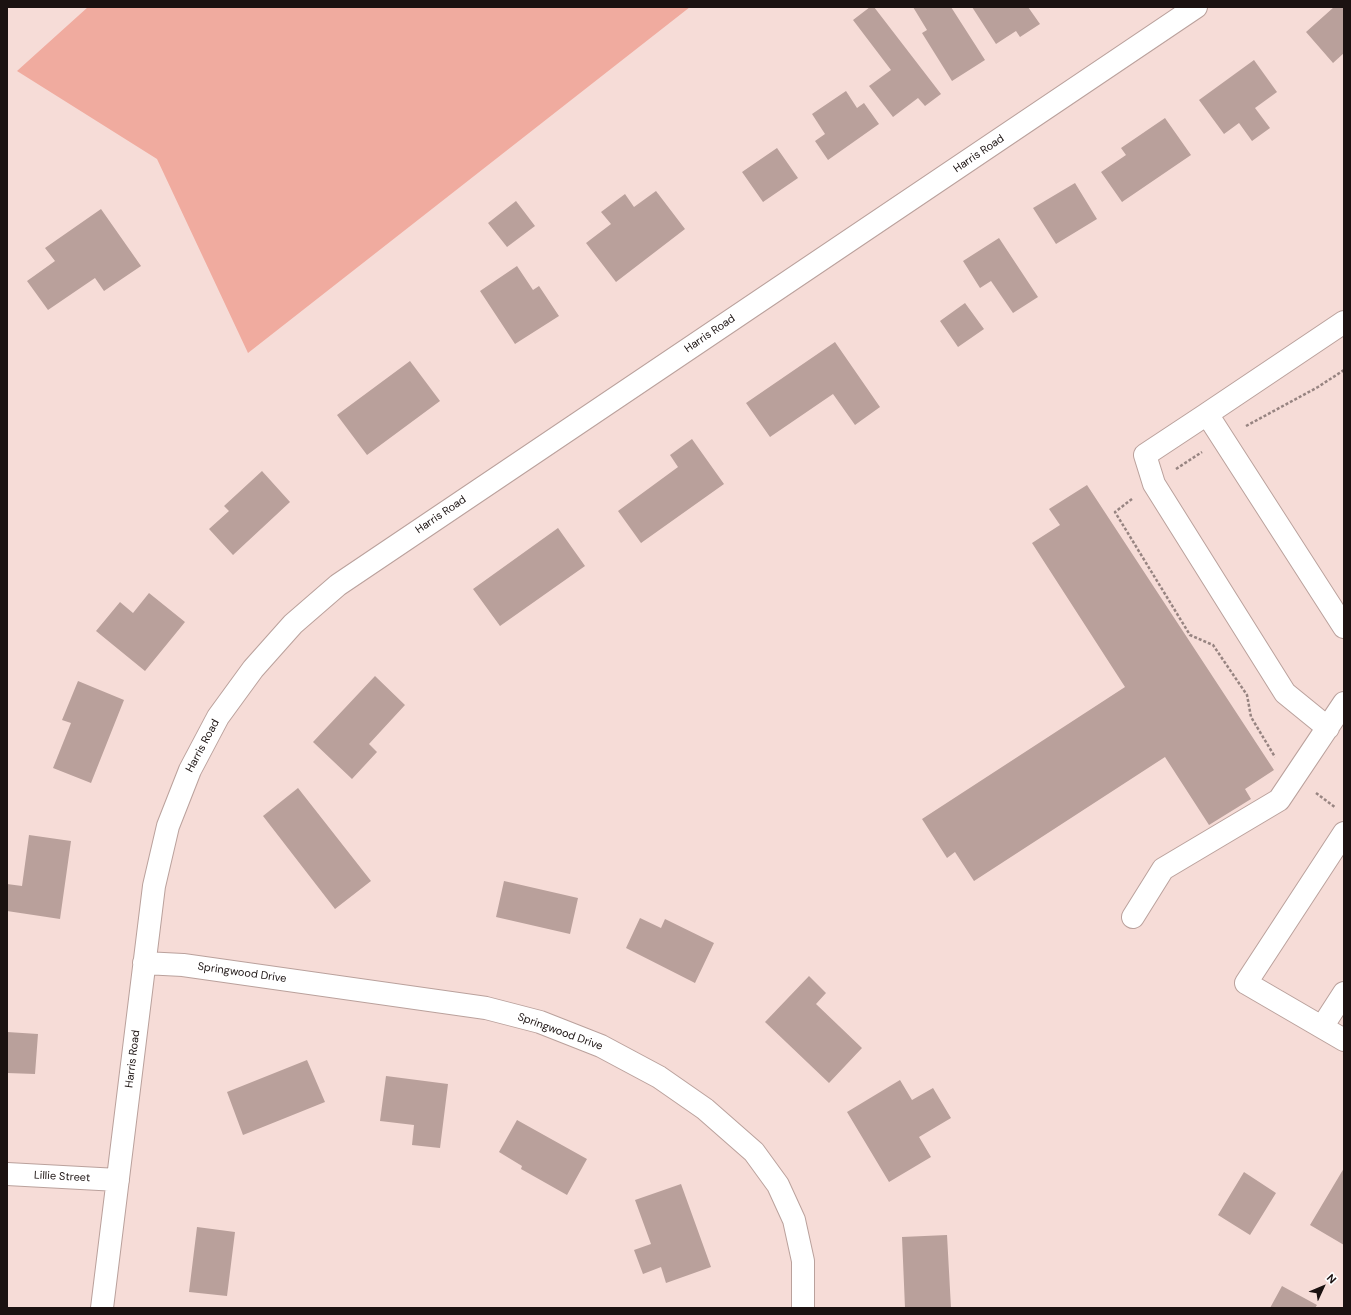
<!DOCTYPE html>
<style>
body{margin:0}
#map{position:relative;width:1351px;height:1315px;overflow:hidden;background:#f6dcd7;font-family:"DM Sans",sans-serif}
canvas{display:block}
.frame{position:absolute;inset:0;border:8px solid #1b1211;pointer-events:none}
.north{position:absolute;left:1303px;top:1267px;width:40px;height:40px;-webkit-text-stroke:3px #fff;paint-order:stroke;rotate:46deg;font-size:11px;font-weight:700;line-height:16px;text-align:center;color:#1b1211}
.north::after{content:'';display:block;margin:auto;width:14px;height:18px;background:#1b1211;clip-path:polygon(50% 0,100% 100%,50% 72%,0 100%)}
</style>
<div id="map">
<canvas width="1351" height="1315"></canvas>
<div class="frame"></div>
<div class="north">N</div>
</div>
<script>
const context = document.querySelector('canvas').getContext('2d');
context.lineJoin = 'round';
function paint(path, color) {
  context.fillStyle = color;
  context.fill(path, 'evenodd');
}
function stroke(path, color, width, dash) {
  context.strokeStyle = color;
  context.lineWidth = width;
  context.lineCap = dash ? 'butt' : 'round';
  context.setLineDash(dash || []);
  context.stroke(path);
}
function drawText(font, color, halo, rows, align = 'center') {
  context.font = font + ' "DM Sans",sans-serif';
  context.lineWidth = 4;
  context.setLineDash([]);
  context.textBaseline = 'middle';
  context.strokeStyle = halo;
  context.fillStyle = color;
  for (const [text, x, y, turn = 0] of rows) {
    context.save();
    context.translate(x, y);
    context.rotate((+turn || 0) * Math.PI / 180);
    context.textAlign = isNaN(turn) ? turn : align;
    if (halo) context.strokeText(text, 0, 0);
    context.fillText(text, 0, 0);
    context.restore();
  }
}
paint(new Path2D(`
 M 88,7 L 690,7 L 248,353 L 157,159 L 17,71 Z`), '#f0ab9f');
paint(new Path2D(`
 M 870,7 L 874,7 L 941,94 L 925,106 L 918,98 L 893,117 L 869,86 L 891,70 L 853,20 Z
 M 913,7 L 951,7 L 985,60 L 952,81 L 922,33 L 927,30 Z
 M 972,7 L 1028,7 L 1040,24 L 1020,37 L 1016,31 L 996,44 Z
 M 1334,7 L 1344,7 L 1344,53 L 1333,63 L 1306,32 Z
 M 1254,60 L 1277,92 L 1255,108 L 1270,128 L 1252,141 L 1239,123 L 1224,134 L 1199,100 Z
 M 846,91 L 857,108 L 864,103 L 879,124 L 828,160 L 815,141 L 825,134 L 812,114 Z
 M 1165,118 L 1191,155 L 1122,202 L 1101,172 L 1126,155 L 1121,148 Z
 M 777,148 L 798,178 L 763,202 L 742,172 Z
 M 1075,183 L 1097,219 L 1056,244 L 1033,208 Z
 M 656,191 L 685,229 L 616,282 L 586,243 L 611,224 L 601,212 L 625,194 L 634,207 Z
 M 516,201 L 535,226 L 507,247 L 488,223 Z
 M 101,209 L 141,266 L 104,291 L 95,278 L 48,310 L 27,281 L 55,261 L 45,248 Z
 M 999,238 L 1038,297 L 1013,313 L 991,281 L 980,288 L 963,261 Z
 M 517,266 L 533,290 L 539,286 L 559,316 L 515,344 L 480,291 Z
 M 965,303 L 984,329 L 958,347 L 940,321 Z
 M 835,342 L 880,407 L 855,425 L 833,394 L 770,437 L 746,403 Z
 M 410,361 L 440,401 L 367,455 L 337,415 Z
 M 692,439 L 724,484 L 641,543 L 618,511 L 678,467 L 670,455 Z
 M 262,471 L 290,502 L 233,555 L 209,529 L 229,511 L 224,506 Z
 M 1087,485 L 1274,770 L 1245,789 L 1251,799 L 1209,825 L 1165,757 L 974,881 L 955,852 L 947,858 L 922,819 L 1125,687 L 1032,543 L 1060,525 L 1049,509 Z
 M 558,528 L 585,566 L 500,626 L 473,589 Z
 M 149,593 L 185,622 L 145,671 L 96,631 L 120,602 L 133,613 Z
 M 375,676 L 405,705 L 369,744 L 377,752 L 352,779 L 313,742 Z
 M 78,681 L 124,700 L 91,783 L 53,768 L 71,723 L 62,720 Z
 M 298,788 L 371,881 L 335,909 L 263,816 Z
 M 29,835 L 71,841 L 60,919 L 7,911 L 7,884 L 22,886 Z
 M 504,881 L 578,898 L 570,934 L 496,917 Z
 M 640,918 L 661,928 L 665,919 L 714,943 L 695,983 L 626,948 Z
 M 809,976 L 826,993 L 816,1004 L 862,1048 L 829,1083 L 765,1022 Z
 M 7,1032 L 38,1034 L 35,1074 L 7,1073 Z
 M 307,1060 L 325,1102 L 243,1135 L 227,1092 Z
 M 386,1076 L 448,1084 L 440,1148 L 412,1145 L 414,1125 L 380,1121 Z
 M 900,1080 L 912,1100 L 933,1088 L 951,1118 L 919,1137 L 931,1157 L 889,1182 L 847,1112 Z
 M 517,1120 L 587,1159 L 567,1195 L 521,1169 L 522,1166 L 499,1152 Z
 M 1344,1168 L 1344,1245 L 1310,1225 Z
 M 1244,1172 L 1276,1193 L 1250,1235 L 1218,1215 Z
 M 681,1184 L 711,1267 L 666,1283 L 661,1267 L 643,1274 L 634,1250 L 651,1244 L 635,1200 Z
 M 197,1227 L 235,1232 L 227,1296 L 189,1292 Z
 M 947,1235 L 951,1308 L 905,1308 L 902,1237 Z
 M 1282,1286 L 1317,1305 L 1315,1308 L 1270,1308 Z`), '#b9a09b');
const minor = new Path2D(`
 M 1344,322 L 1207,414 L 1344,627
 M 1207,414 L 1145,455 L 1154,484 L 1285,693 L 1328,728
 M 1344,833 L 1246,983 L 1344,1040
 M 1133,917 L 1163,869 L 1279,800 L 1344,703
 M 144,963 L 183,965 L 486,1008 L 540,1022 L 601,1046 L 659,1077 L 705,1109 L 754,1152 L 778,1185 L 794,1220 L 803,1261 L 803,1308
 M 1322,1027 L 1344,993
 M 7,1174 L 118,1180
 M 102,1308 L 154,886 L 168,826 L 190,770 L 218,717 L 253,669 L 293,624 L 338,585 L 1196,7`);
stroke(minor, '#baa19c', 24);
stroke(new Path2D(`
 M 1246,426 L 1318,387 L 1344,370
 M 1176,469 L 1202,452
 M 1132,499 L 1115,512 L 1190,635 L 1213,645 L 1247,695 L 1251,717 L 1275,757
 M 1316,793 L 1336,808`), '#978481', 2.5, [3, 2]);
stroke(minor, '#fff', 22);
drawText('11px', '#1b1211', '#fff', [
 ["Harris Road",979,154,-34],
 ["Harris Road",710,334,-34],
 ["Harris Road",441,515,-34],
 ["Harris Road",203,746,-62],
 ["Springwood Drive",242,973,8],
 ["Springwood Drive",560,1032,20],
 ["Harris Road",133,1059,-83],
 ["Lillie Street",62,1177,3]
]);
</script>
